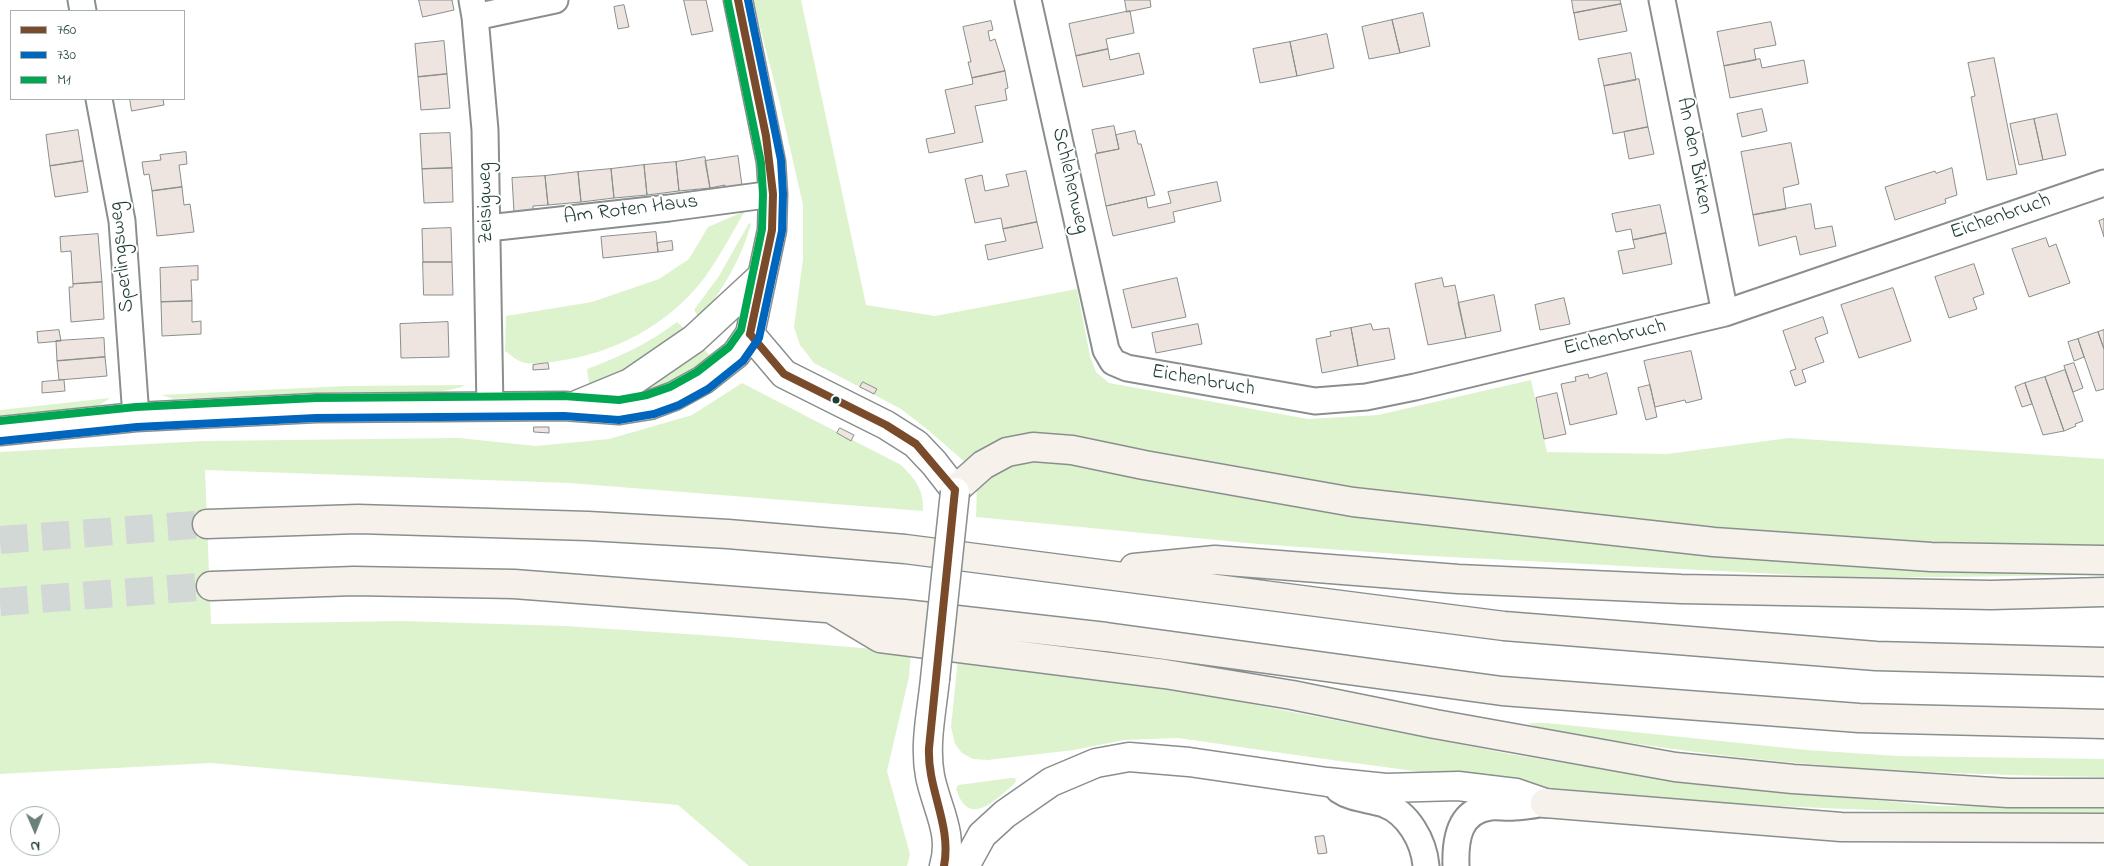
<!DOCTYPE html>
<style>
body{margin:0}
#map{position:relative;width:2104px;height:866px;overflow:hidden;background:#fff;font-family:"Indie Flower",sans-serif}
canvas{display:block}
.legend{position:absolute;left:10px;top:10px;width:175px;height:90px;box-sizing:border-box;background:#fff;border:1px solid #a5b1ae;margin:0;padding:6px 9px;list-style:none;font-size:15px;color:#1f3d34}
.legend li{display:flex;align-items:center;gap:10px;height:25px}
.legend b{width:25px;border:1px solid #a5b1ae}
.north{position:absolute;left:10px;top:806px;width:50px;height:50px;box-sizing:border-box;background:#fff;border:1px solid #a5b1ae;border-radius:50%;rotate:179deg;font-size:14px;font-weight:700;line-height:20px;text-align:center;color:#1f3d34}
.north::after{content:'';display:block;margin:auto;width:18px;height:22px;background:#6d817b;clip-path:polygon(50% 0,100% 100%,50% 72%,0 100%)}
</style>
<div id="map">
<canvas width="2104" height="866"></canvas>
<ul class="legend">
<li><b style="height:6px;background:#7a4b2a"></b>760</li>
<li><b style="height:6px;background:#0065bd"></b>730</li>
<li><b style="height:6px;background:#00a651"></b>M1</li>
</ul>
<div class="north">N</div>
</div>
<script>
const context = document.querySelector('canvas').getContext('2d');
context.lineJoin = 'round';
function paint(path, color) {
  context.fillStyle = color;
  context.fill(path, 'evenodd');
}
function stroke(path, color, width, dash) {
  context.strokeStyle = color;
  context.lineWidth = width;
  context.lineCap = dash ? 'butt' : 'round';
  context.setLineDash(dash || []);
  context.stroke(path);
}
function drawText(font, color, halo, rows, align = 'center') {
  context.font = font + ' "Indie Flower",sans-serif';
  context.lineWidth = 4;
  context.setLineDash([]);
  context.textBaseline = 'middle';
  context.strokeStyle = halo;
  context.fillStyle = color;
  for (const [text, x, y, turn = 0] of rows) {
    context.save();
    context.translate(x, y);
    context.rotate((+turn || 0) * Math.PI / 180);
    context.textAlign = isNaN(turn) ? turn : align;
    if (halo) context.strokeText(text, 0, 0);
    context.fillText(text, 0, 0);
    context.restore();
  }
}
paint(new Path2D(`
 M 753,0 L 801,0 L 866,305 L 935,316 L 1077,289 L 1090,356 L 1096,372 L 1109,383 L 1308,419 L 1378,415 L 1531,380 L 1547,452 L 1667,454 L 1789,438 L 2104,459 L 2104,575 L 1855,578 L 1412,555 L 1258,544 L 976,517 L 977,485 L 966,463 L 928,430 L 901,409 L 814,363 L 800,345 L 794,327 L 803,259 L 803,205 L 780,104 Z
 M 745,211 C 732,233 720,256 705,277 C 673,320 623,349 570,359 C 556,361 539,365 525,363 C 518,362 511,355 505,351 L 506,316 L 592,302 L 659,279 L 689,259 L 708,227 Z
 M 749,223 L 751,224 C 741,260 723,289 700,319 L 694,310 L 719,276 Z
 M 677,322 L 688,332 L 647,361 L 597,383 L 589,383 L 587,369 C 621,356 648,344 677,322 Z
 M 702,347 L 713,359 L 692,374 L 641,395 L 635,391 L 675,369 Z
 M 742,383 L 901,465 C 916,480 924,490 923,511 L 569,483 L 205,470 L 211,624 L 403,621 L 565,626 L 716,636 L 911,652 L 909,677 L 887,771 L 910,854 L 907,866 L 749,866 L 678,805 L 211,763 L 0,774 L 0,452 L 203,441 L 459,438 L 536,446 L 609,439 L 692,415 Z
 M 465,385 C 445,397 373,391 345,392 C 288,394 231,397 174,399 L 161,395 L 345,386 Z
 M 110,398 L 98,406 L 0,416 L 0,410 Z
 M 958,658 L 1163,687 L 1510,754 L 1682,782 L 1939,806 L 2104,807 L 2104,815 C 1984,814 1864,811 1744,804 C 1555,793 1366,765 1178,738 L 1124,740 L 1074,750 L 988,760 L 973,759 L 962,753 L 955,744 L 951,727 Z
 M 1528,723 L 1547,723 L 1807,750 L 1898,756 L 2104,759 L 2104,777 C 1981,775 1859,771 1737,757 C 1672,750 1607,739 1542,730 Z
 M 1011,778 L 1015,778 L 1016,781 L 1014,784 C 995,800 969,829 956,789 L 958,785 Z`), '#ddf3ce');
const building = new Path2D(`
 M 419,0 L 452,0 L 454,10 L 423,17 Z
 M 684,0 L 706,0 L 713,31 L 692,35 Z
 M 1125,0 L 1150,0 L 1151,7 L 1127,12 Z
 M 1572,0 L 1620,0 L 1621,4 L 1574,13 Z
 M 1621,4 L 1627,31 L 1579,40 L 1574,13 Z
 M 624,5 L 629,27 L 618,29 L 614,7 Z
 M 1130,11 L 1134,33 L 1106,39 L 1108,49 L 1076,56 L 1069,24 Z
 M 1423,13 L 1430,46 L 1400,53 L 1392,20 Z
 M 1392,20 L 1400,53 L 1369,59 L 1362,27 Z
 M 991,21 L 993,30 L 988,31 L 990,41 L 995,39 L 1005,71 L 972,78 L 968,62 L 971,62 L 963,27 Z
 M 1771,22 L 1776,45 L 1754,49 L 1756,60 L 1724,66 L 1717,32 Z
 M 1327,34 L 1334,68 L 1297,76 L 1290,42 Z
 M 444,41 L 447,74 L 418,77 L 415,44 Z
 M 1290,42 L 1297,76 L 1260,83 L 1253,49 Z
 M 1108,49 L 1110,60 L 1139,53 L 1144,74 L 1083,87 L 1076,56 Z
 M 1631,53 L 1636,80 L 1604,86 L 1598,59 Z
 M 1994,58 L 2017,174 L 1987,180 L 1971,97 L 1975,96 L 1968,63 Z
 M 1760,59 L 1762,68 L 1804,60 L 1808,83 L 1730,98 L 1724,66 Z
 M 1005,71 L 1008,88 L 1005,89 L 1007,100 L 975,106 L 983,142 L 929,153 L 926,139 L 955,133 L 945,90 L 973,84 L 972,78 Z
 M 447,74 L 450,108 L 421,110 L 418,77 Z
 M 1639,79 L 1648,127 L 1613,134 L 1604,86 Z
 M 130,99 L 163,99 L 164,105 L 132,111 Z
 M 1762,109 L 1767,131 L 1742,137 L 1737,114 Z
 M 2057,114 L 2066,155 L 2043,160 L 2034,119 Z
 M 2034,119 L 2043,160 L 2019,165 L 2010,124 Z
 M 1114,126 L 1119,149 L 1097,153 L 1092,130 Z
 M 1648,127 L 1654,154 L 1629,159 L 1624,132 Z
 M 78,130 L 83,161 L 50,166 L 46,135 Z
 M 1135,131 L 1138,144 L 1141,144 L 1155,195 L 1106,206 L 1095,154 L 1119,149 L 1116,135 Z
 M 450,133 L 452,168 L 422,169 L 420,134 Z
 M 1791,143 L 1799,184 L 1783,188 L 1786,209 L 1753,215 L 1741,152 Z
 M 186,152 L 187,164 L 179,165 L 182,187 L 152,191 L 149,174 L 144,175 L 142,162 L 161,160 L 160,155 Z
 M 738,156 L 742,186 L 725,189 L 725,185 L 710,188 L 705,161 Z
 M 705,157 L 710,188 L 679,191 L 676,162 Z
 M 83,161 L 88,192 L 55,197 L 50,166 Z
 M 676,162 L 679,191 L 647,195 L 644,165 Z
 M 644,165 L 647,195 L 614,198 L 611,169 Z
 M 452,168 L 453,202 L 424,203 L 422,169 Z
 M 1952,168 L 1957,195 L 1945,199 L 1946,203 L 1895,220 L 1885,187 L 1935,171 L 1936,173 Z
 M 611,169 L 614,198 L 581,202 L 578,172 Z
 M 1026,171 L 1037,222 L 1003,229 L 1001,218 L 975,223 L 965,179 L 982,175 L 985,191 L 1009,186 L 1006,175 Z
 M 578,172 L 581,202 L 548,205 L 545,176 Z
 M 545,176 L 548,205 L 533,206 L 533,210 L 514,212 L 512,178 Z
 M 1217,182 L 1221,201 L 1173,212 L 1175,222 L 1113,236 L 1106,206 L 1146,197 L 1148,208 L 1171,203 L 1168,192 Z
 M 182,187 L 184,205 L 190,204 L 194,232 L 157,236 L 152,191 Z
 M 1811,204 L 1815,229 L 1832,226 L 1836,246 L 1800,255 L 1796,236 L 1759,246 L 1753,215 Z
 M 1660,205 L 1666,233 L 1633,240 L 1631,229 L 1616,232 L 1612,214 Z
 M 2104,219 L 2104,237 L 2099,221 Z
 M 1037,222 L 1043,248 L 988,260 L 985,245 L 1006,241 L 1003,229 Z
 M 451,228 L 452,262 L 423,262 L 422,229 Z
 M 656,232 L 658,252 L 603,258 L 601,237 Z
 M 1666,233 L 1672,264 L 1623,274 L 1618,251 L 1635,248 L 1633,240 Z
 M 98,234 L 102,282 L 73,284 L 71,251 L 61,252 L 60,237 Z
 M 2046,238 L 2049,247 L 2056,244 L 2070,283 L 2029,297 L 2012,249 Z
 M 672,241 L 673,250 L 658,252 L 657,243 Z
 M 423,262 L 452,262 L 453,295 L 424,295 Z
 M 1974,264 L 1984,294 L 1973,298 L 1977,309 L 1949,318 L 1935,277 Z
 M 198,266 L 198,280 L 191,280 L 192,301 L 161,302 L 160,268 Z
 M 1177,278 L 1186,317 L 1132,328 L 1123,290 Z
 M 1442,278 L 1444,287 L 1455,285 L 1466,338 L 1428,345 L 1415,284 Z
 M 102,282 L 104,319 L 71,322 L 69,287 L 73,287 L 73,284 Z
 M 1893,288 L 1911,341 L 1859,358 L 1841,305 Z
 M 1494,295 L 1501,331 L 1466,338 L 1458,303 Z
 M 1564,298 L 1570,324 L 1540,330 L 1535,305 Z
 M 192,301 L 192,322 L 201,321 L 201,334 L 162,336 L 161,302 Z
 M 1823,317 L 1828,333 L 1815,338 L 1824,362 L 1802,370 L 1806,382 L 1795,386 L 1790,371 L 1796,369 L 1783,331 Z
 M 448,322 L 449,357 L 401,358 L 400,324 Z
 M 1198,324 L 1202,344 L 1156,353 L 1152,333 Z
 M 1371,324 L 1373,330 L 1389,328 L 1395,359 L 1358,366 L 1351,328 Z
 M 1351,328 L 1358,366 L 1322,373 L 1316,339 L 1331,336 L 1330,332 Z
 M 59,330 L 61,341 L 38,343 L 37,332 Z
 M 2104,330 L 2104,349 L 2098,332 Z
 M 2098,332 L 2104,349 L 2104,389 L 2096,391 L 2078,339 Z
 M 104,338 L 105,357 L 57,361 L 56,341 Z
 M 2078,339 L 2084,357 L 2074,361 L 2068,342 Z
 M 1691,351 L 1702,399 L 1686,403 L 1685,400 L 1655,407 L 1644,361 Z
 M 105,357 L 107,376 L 59,380 L 57,361 Z
 M 548,363 L 549,369 L 533,370 L 533,365 Z
 M 2074,363 L 2083,388 L 2073,392 L 2064,366 Z
 M 2065,370 L 2083,421 L 2075,424 L 2076,426 L 2064,431 L 2045,377 Z
 M 1607,373 L 1617,414 L 1570,425 L 1561,384 L 1576,381 L 1575,377 L 1588,374 L 1589,378 Z
 M 2045,377 L 2064,431 L 2043,435 L 2025,383 Z
 M 64,380 L 65,391 L 42,393 L 42,382 Z
 M 863,382 L 877,389 L 874,394 L 860,387 Z
 M 2025,383 L 2032,404 L 2022,407 L 2015,387 Z
 M 1650,385 L 1657,417 L 1646,420 L 1638,388 Z
 M 1557,393 L 1566,434 L 1544,439 L 1536,398 Z
 M 534,427 L 549,427 L 549,433 L 534,432 Z
 M 840,428 L 854,435 L 851,441 L 837,433 Z
 M 1324,836 L 1327,853 L 1318,854 L 1315,837 Z`);
paint(building, '#eee4e0');
stroke(building, '#898f8d', 1);
stroke(new Path2D(`
 M 0,540 L 207,524
 M 0,602 L 211,586`), '#d2d8d6', 28, [28, 14]);
const minor = new Path2D(`
 M 81,0 L 83,11
 M 472,0 L 475,17 L 485,130 L 490,407
 M 1028,0 L 1106,350 L 1113,362 L 1127,368 L 1315,401 L 1366,397 L 1415,387 L 1725,313 L 2104,183
 M 1662,0 L 1725,313
 M 475,17 L 555,0
 M 99,99 L 122,221 L 136,417
 M 488,228 L 669,208 L 773,194
 M 1339,790 C 1352,799 1369,799 1384,804 C 1408,813 1424,841 1426,866
 M 1456,866 C 1455,839 1459,811 1490,807 C 1498,806 1506,808 1514,807 C 1524,807 1534,805 1545,803`);
const tertiary = new Path2D(`
 M 750,334 L 784,374 L 886,425 L 916,444 L 934,463 L 955,490 L 955,492
 M 579,404 L 630,383 L 694,339 L 762,276
 M 0,431 L 136,417 L 316,408 L 564,406 L 619,410 L 650,405 L 674,396 L 703,380 L 736,354 L 750,334 L 772,230 L 773,194 L 771,162 L 738,0
 M 935,679 C 932,710 924,744 930,776 C 936,807 954,833 944,866
 M 965,866 L 982,835 L 1005,814 L 1051,782 L 1096,763 L 1129,757 L 1189,762 L 1327,782 L 1386,788 L 1458,786 L 1516,793 L 1545,803`);
const primary = new Path2D(`
 M 955,490 L 983,465 L 1007,452 L 1033,447 L 1072,450 L 1144,465 L 1353,502 L 1714,542 L 1931,557 L 2104,560
 M 1545,803 L 1841,827 L 2104,828`);
const motorway = new Path2D(`
 M 207,524 L 358,519 L 588,526 L 728,534 L 905,549 L 1504,626 L 1876,656 L 2104,662
 M 1134,568 L 1215,560 L 1458,579 L 1681,589 L 1991,595 L 2104,592
 M 211,586 L 354,581 L 514,584 L 904,614 L 1106,637 L 1502,691 L 1859,718 L 2104,724
 M 835,611 L 880,638 L 1165,674 L 1292,695 L 1435,724 L 1675,767 L 1793,779 L 2008,793 L 2104,793`);
stroke(minor, '#898f8d', 29);
stroke(tertiary, '#898f8d', 31);
stroke(primary, '#898f8d', 31);
stroke(motorway, '#898f8d', 31);
stroke(minor, '#fff', 25);
stroke(tertiary, '#fff', 28);
stroke(primary, '#f6f1eb', 28);
stroke(motorway, '#f6f1eb', 28);
const tertiaryBridge = new Path2D(`
 M 935,679 L 955,492`);
stroke(tertiaryBridge, '#898f8d', 31, []);
stroke(tertiaryBridge, '#fff', 28);
stroke(new Path2D(`
 M 738,0 L 766,136 L 773,194 L 772,230 L 750,334
 M 750,334 L 784,374 L 886,425 L 916,444 L 955,490
 M 944,866 C 952,825 927,789 929,748 L 955,490`), '#7a4b2a', 8);
stroke(new Path2D(`
 M 1,441 L 137,427 L 316,418 L 564,416 L 619,420 L 654,414 L 679,405 L 708,389 L 743,361 L 759,338 L 782,231 L 783,194 L 781,160 L 748,0`), '#0065bd', 8);
stroke(new Path2D(`
 M 0,421 L 136,407 L 316,398 L 564,396 L 619,400 L 647,395 L 670,387 L 697,372 L 729,347 L 741,330 L 762,229 L 763,194 L 761,163 L 728,2`), '#00a651', 8);
for (const [x, y, r, color] of [
 [836,400,4.5,"#1f3d34"]
]) {
  const dot = new Path2D();
  dot.arc(x, y, r, 0, 2 * Math.PI);
  context.fillStyle = color;
  context.fill(dot);
  stroke(dot, '#fff', 2);
}
drawText('21px', '#1f3d34', '#fff', [
 ["An den Birken",1693,156,79],
 ["Schlehenweg",1069,181,77],
 ["Zeisigweg",487,203,-91],
 ["Am Roten Haus",631,211,-7],
 ["Eichenbruch",2001,218,-19],
 ["Sperlingsweg",123,257,-96],
 ["Eichenbruch",1615,339,-13],
 ["Eichenbruch",1203,382,10]
]);
</script>
